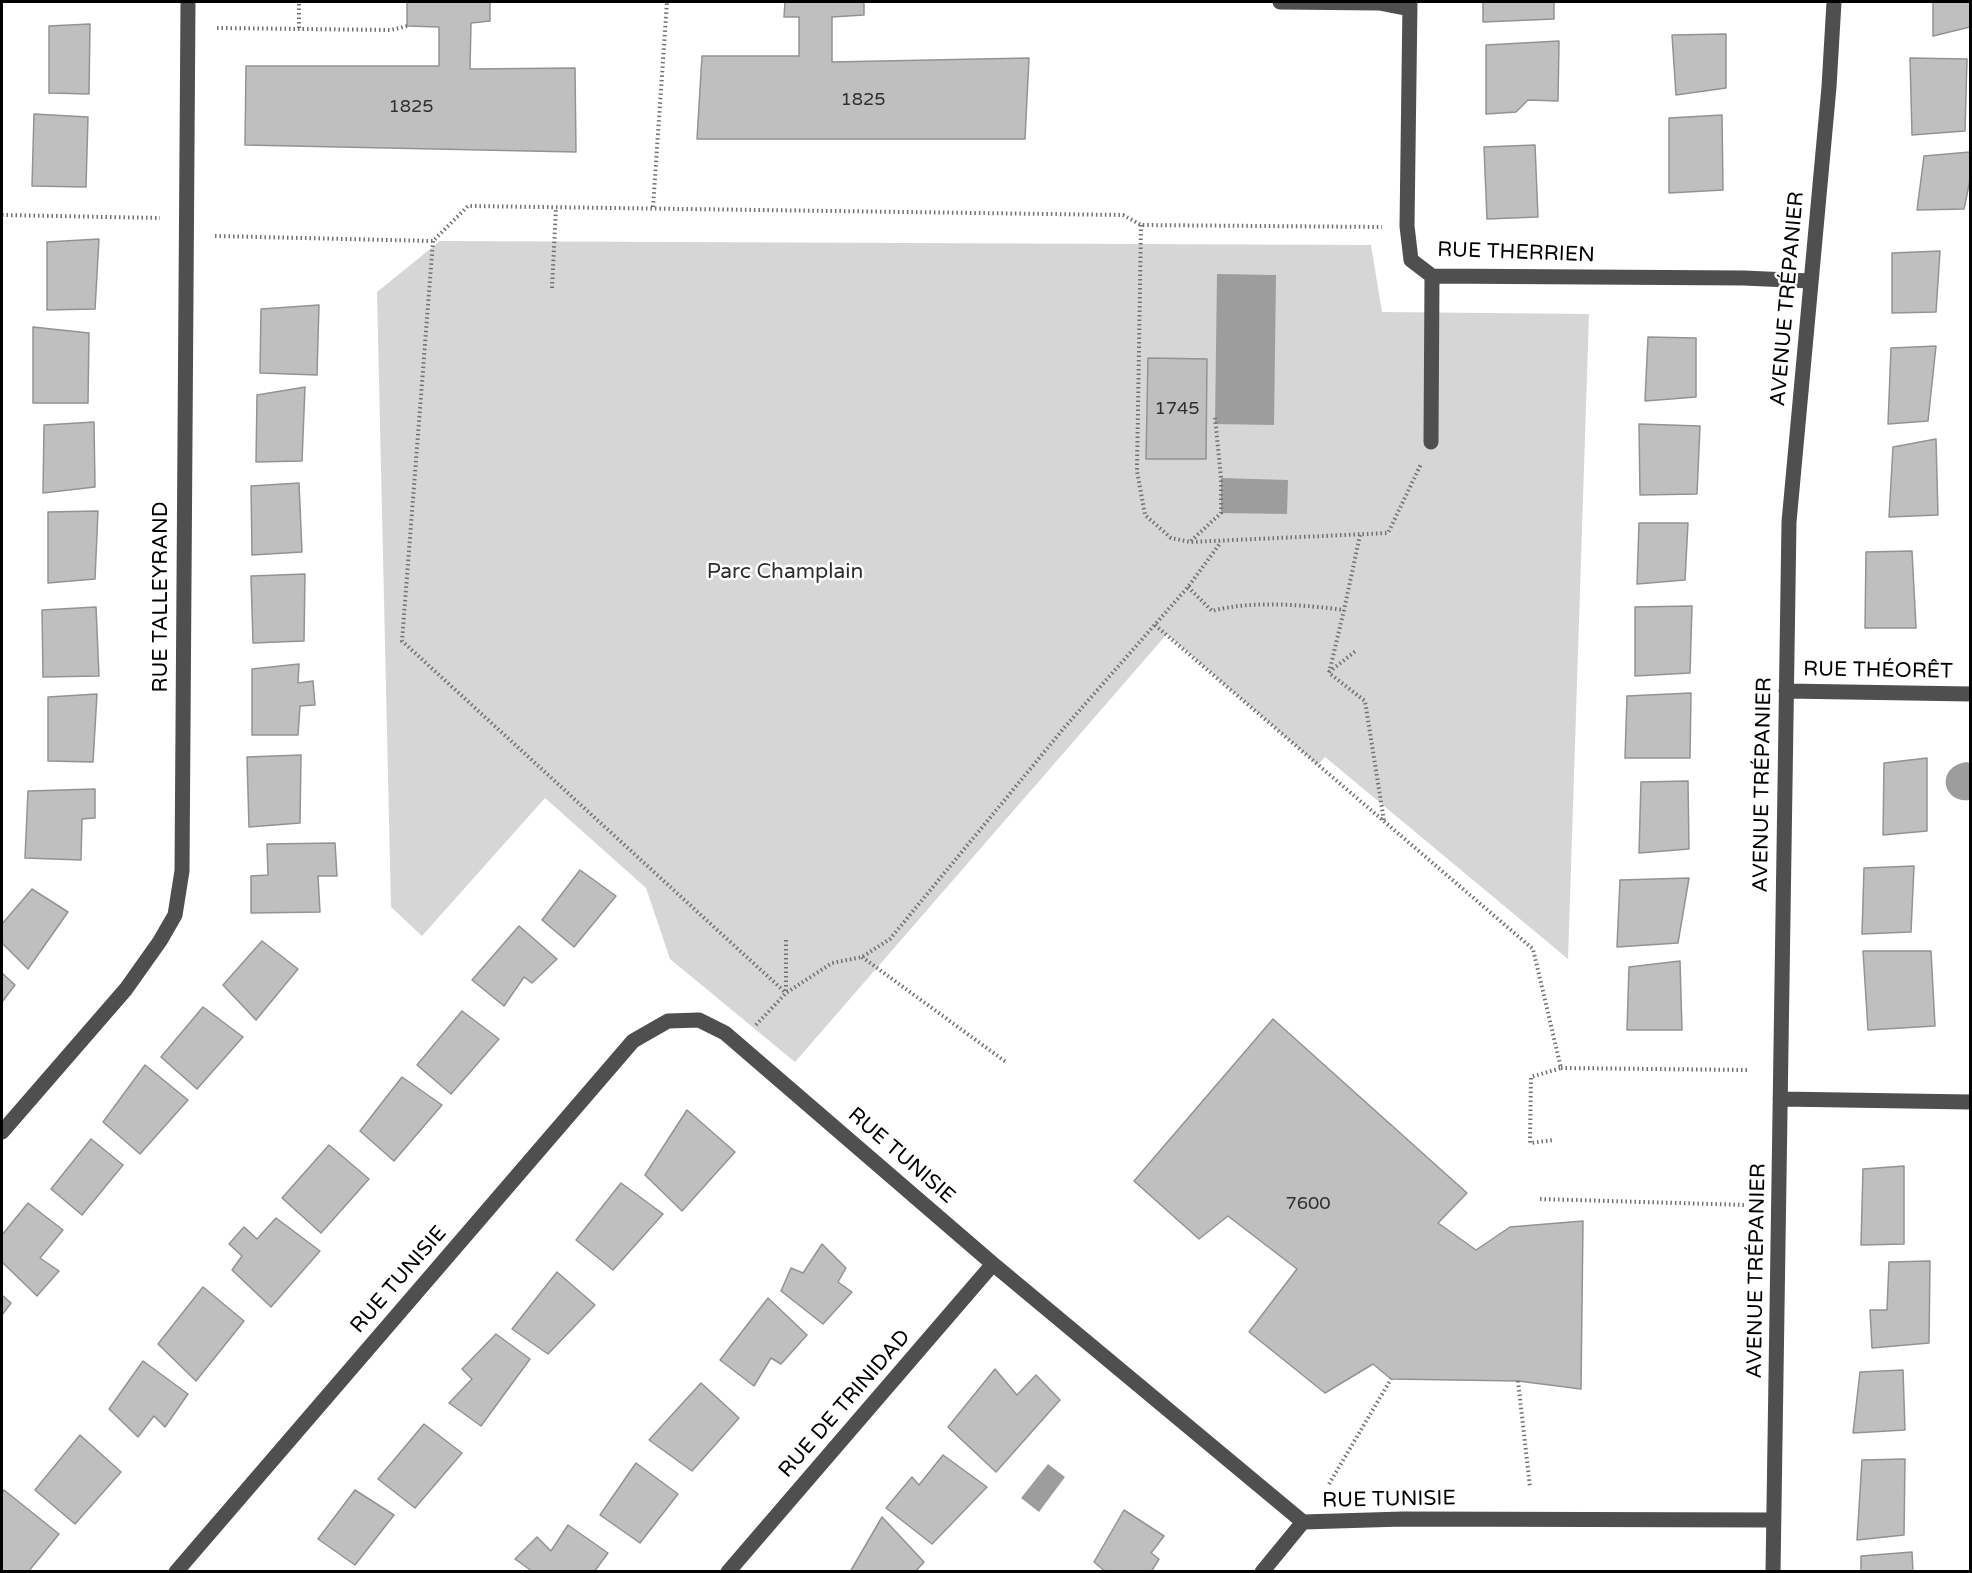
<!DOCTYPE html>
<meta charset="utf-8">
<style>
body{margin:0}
#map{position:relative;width:1972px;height:1573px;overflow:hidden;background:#fff;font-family:"Varela Round",sans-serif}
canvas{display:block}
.frame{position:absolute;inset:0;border:3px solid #000;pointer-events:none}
</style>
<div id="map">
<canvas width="1972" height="1573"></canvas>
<div class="frame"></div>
</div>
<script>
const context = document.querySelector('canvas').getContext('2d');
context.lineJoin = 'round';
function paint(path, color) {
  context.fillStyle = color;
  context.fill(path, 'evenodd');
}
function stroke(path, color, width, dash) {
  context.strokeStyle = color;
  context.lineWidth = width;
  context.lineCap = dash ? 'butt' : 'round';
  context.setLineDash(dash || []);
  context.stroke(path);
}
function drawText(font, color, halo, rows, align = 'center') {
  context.font = font + ' "Varela Round",sans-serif';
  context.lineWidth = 5;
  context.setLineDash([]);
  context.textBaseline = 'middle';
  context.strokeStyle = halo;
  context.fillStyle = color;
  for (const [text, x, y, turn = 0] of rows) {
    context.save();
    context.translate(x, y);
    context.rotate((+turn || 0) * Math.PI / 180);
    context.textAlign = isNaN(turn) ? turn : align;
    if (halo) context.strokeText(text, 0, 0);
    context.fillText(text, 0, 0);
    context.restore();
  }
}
paint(new Path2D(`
 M 440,241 L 1371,245 L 1382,312 L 1589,314 L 1568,959 L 1325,757 L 1318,765 L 1167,634 L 795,1062 L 670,959 L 646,888 L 545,798 L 422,936 L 391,907 L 377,292 Z`), '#d6d6d6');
paint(new Path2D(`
 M 1217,274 L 1276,275 L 1274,425 L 1215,424 Z
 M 1221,478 L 1288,480 L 1287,514 L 1221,513 Z
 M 1966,762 L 1970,763 L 1970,800 C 1942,804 1935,767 1966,762 Z
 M 1048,1464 L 1065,1477 L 1039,1512 L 1021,1498 Z`), '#9d9d9d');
const building = new Path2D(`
 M 407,2 L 490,2 L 490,21 L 471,23 L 470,69 L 575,68 L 576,152 L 245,145 L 246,66 L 439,66 L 439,27 L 407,26 Z
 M 785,2 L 864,2 L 864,15 L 832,17 L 832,62 L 1029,58 L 1025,139 L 697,139 L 702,56 L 799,56 L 799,17 L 784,17 Z
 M 1483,2 L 1554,2 L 1554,19 L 1483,22 Z
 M 1933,2 L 1970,2 L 1970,27 L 1933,36 Z
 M 90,24 L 89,94 L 49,93 L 49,26 Z
 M 1726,34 L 1726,88 L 1676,95 L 1672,35 Z
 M 1559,41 L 1558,101 L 1528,100 L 1516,112 L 1486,114 L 1486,45 Z
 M 1910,58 L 1967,59 L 1965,131 L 1912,135 Z
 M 34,114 L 88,117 L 86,187 L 32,186 Z
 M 1722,115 L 1723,190 L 1669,193 L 1669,118 Z
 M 1535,145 L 1538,217 L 1487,219 L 1484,147 Z
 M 1970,152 L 1970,180 L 1964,209 L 1917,210 L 1924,156 Z
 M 99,239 L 95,309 L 47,310 L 47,242 Z
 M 1940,251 L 1936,312 L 1892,313 L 1892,253 Z
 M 319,305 L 317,375 L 260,373 L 261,309 Z
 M 33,327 L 89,333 L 88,403 L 33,403 Z
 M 1648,337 L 1696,338 L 1696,397 L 1645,401 Z
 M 1936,346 L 1928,421 L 1888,424 L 1891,348 Z
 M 1148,358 L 1207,359 L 1206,459 L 1146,459 Z
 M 305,387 L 302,461 L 256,462 L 257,395 Z
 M 94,422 L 95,487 L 43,493 L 44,425 Z
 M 1639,424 L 1700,426 L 1697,494 L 1640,495 Z
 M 1936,439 L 1938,515 L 1889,517 L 1893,447 Z
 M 299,483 L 302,552 L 252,555 L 251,486 Z
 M 98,511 L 95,579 L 48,583 L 48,512 Z
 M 1639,523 L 1688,523 L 1685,580 L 1637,584 Z
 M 1912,551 L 1916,628 L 1865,628 L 1866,552 Z
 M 305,574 L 304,641 L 253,643 L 251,576 Z
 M 1692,606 L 1690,673 L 1635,676 L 1635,607 Z
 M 96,607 L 99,676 L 43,677 L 42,610 Z
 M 299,664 L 298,683 L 313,681 L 315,705 L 300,706 L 298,735 L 252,735 L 252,669 Z
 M 1691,693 L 1690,758 L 1625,758 L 1627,696 Z
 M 97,694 L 93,762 L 48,761 L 48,697 Z
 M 301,755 L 300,823 L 249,827 L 247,757 Z
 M 1927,758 L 1927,831 L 1883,835 L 1884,763 Z
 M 1688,781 L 1689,849 L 1639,853 L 1641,782 Z
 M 95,789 L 95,818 L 82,819 L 81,860 L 25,858 L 28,791 Z
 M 335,843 L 337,876 L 318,876 L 320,912 L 251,913 L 251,876 L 268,875 L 267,844 Z
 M 1914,866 L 1911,932 L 1862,934 L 1864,868 Z
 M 580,870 L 616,896 L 574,947 L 542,920 Z
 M 1689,878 L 1678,943 L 1617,947 L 1620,880 Z
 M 32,889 L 68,912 L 28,969 L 2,943 L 2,924 Z
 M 519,926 L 557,959 L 532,983 L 524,977 L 504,1006 L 472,980 Z
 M 262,941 L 298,969 L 256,1020 L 223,985 Z
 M 1863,951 L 1931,951 L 1935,1026 L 1868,1030 Z
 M 1680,961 L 1682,1030 L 1627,1030 L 1629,967 Z
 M 2,973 L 15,985 L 2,1002 Z
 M 203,1007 L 243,1037 L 197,1089 L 161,1057 Z
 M 462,1011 L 499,1039 L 451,1094 L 417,1065 Z
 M 1273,1019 L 1467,1193 L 1438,1223 L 1476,1250 L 1510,1227 L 1583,1221 L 1581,1389 L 1518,1381 L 1391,1379 L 1373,1364 L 1325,1393 L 1249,1332 L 1297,1269 L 1228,1216 L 1199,1239 L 1134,1181 Z
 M 145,1065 L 188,1100 L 140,1154 L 103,1122 Z
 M 402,1077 L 442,1105 L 394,1161 L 360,1131 Z
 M 687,1110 L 735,1152 L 682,1211 L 645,1175 Z
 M 91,1139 L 123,1165 L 82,1215 L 51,1189 Z
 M 329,1145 L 369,1179 L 321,1233 L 282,1198 Z
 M 1904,1166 L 1904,1244 L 1861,1245 L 1863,1169 Z
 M 621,1183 L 663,1214 L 613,1270 L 576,1240 Z
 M 28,1203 L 63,1230 L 40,1258 L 59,1271 L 37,1296 L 2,1262 L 2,1235 Z
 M 276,1218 L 320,1251 L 271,1307 L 232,1270 L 242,1256 L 229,1244 L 244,1227 L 257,1239 Z
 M 822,1244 L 846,1268 L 838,1282 L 852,1292 L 823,1324 L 781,1291 L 791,1268 L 803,1273 Z
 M 1930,1261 L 1929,1343 L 1872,1348 L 1870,1310 L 1887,1310 L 1889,1262 Z
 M 557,1272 L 595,1305 L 548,1354 L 512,1329 Z
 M 203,1287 L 244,1321 L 196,1381 L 158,1344 Z
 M 2,1295 L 11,1303 L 2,1315 Z
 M 768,1298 L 807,1335 L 781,1364 L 771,1358 L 754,1386 L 720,1360 Z
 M 496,1334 L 530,1359 L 481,1426 L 449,1403 L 472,1379 L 462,1369 Z
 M 143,1361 L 188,1394 L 165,1427 L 154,1416 L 138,1437 L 109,1409 Z
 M 995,1369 L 1017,1395 L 1036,1375 L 1060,1400 L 996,1472 L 948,1427 Z
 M 1903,1370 L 1905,1430 L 1853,1433 L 1860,1372 Z
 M 701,1383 L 739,1418 L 692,1471 L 649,1440 Z
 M 424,1424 L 462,1453 L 415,1508 L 378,1479 Z
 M 80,1435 L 121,1472 L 75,1524 L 35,1490 Z
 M 943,1455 L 987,1487 L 932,1544 L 886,1508 L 912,1477 L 919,1485 Z
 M 1905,1459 L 1904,1535 L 1857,1540 L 1862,1460 Z
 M 636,1463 L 678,1494 L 640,1543 L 600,1515 Z
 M 4,1490 L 59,1534 L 28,1572 L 2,1572 L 2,1494 Z
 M 355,1490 L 394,1515 L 355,1565 L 318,1539 Z
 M 1124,1510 L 1164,1536 L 1151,1553 L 1159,1559 L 1151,1572 L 1106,1572 L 1094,1562 Z
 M 882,1517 L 924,1562 L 915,1572 L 850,1572 Z
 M 568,1525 L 608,1553 L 594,1572 L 533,1572 L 515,1559 L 537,1537 L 551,1551 Z
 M 1912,1552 L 1913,1572 L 1861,1572 L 1861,1556 Z`);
paint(building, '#bfbfbf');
stroke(building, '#939393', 1.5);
stroke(new Path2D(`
 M 217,28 L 391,30 L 407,26
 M 299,28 L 299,2
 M 653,207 L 667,2
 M 2,215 L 160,218
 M 1141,225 L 1137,471 L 1145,515 L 1171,538 L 1190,542 L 1388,533 L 1421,464
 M 215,236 L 433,241 L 468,206 L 1123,215 L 1141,225 L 1382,227
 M 433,241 L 402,641 L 786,993
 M 552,288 L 556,208
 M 1360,535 L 1344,610 L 1329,673 L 1365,701 L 1384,821
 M 1191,541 L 1221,513 L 1221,478 L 1215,417
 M 1188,587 L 1212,611 C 1251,600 1305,605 1344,610
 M 1155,625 L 1533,949 L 1561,1068 L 1531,1077 L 1530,1143 L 1554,1140
 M 1329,672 L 1357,650
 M 786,940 L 786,992
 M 862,957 L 1006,1062
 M 756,1025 L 786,993 L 832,963 L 862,957 L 890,939 L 1064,728 L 1188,587 L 1221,542
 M 1561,1068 L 1747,1070
 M 1540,1199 L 1746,1205
 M 1518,1381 L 1530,1487
 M 1329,1484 L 1391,1379`), '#717171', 4, [1.5, 3]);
stroke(new Path2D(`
 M 1280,2 L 1379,3 L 1410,9
 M 1410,2 L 1407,226 L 1411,260 L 1432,276 L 1744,278 L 1810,281
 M 1431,442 L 1432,276
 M 1786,691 L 1970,694
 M 1780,1099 L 1970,1102
 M 2,1132 L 126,989 L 160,941 L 175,915 L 182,871 L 188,2
 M 176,1572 L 633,1041 L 668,1021 L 699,1020 L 725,1033 L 993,1264 L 1303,1522 L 1403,1519 L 1773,1520
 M 728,1572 L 993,1264
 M 1262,1572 L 1303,1522
 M 1773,1572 L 1789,522 L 1829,87 L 1834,2`), '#4f4f4f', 15);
drawText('18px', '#303030', null, [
 ["1825",863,100],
 ["1825",411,107],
 ["1745",1177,409],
 ["7600",1308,1204]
]);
drawText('21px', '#000', '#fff', [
 ["RUE THERRIEN",1516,253,2],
 ["AVENUE TRÉPANIER",1788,299,-85],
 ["RUE TALLEYRAND",161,597,-90],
 ["RUE THÉORÊT",1878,671,1],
 ["AVENUE TRÉPANIER",1763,785,-89],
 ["RUE TUNISIE",901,1156,41],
 ["AVENUE TRÉPANIER",1757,1271,-89],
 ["RUE TUNISIE",399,1280,-49],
 ["RUE DE TRINIDAD",845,1404,-49],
 ["RUE TUNISIE",1389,1500,-1]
]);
drawText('21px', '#2d2d2d', '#fff', [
 ["Parc Champlain",785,572]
]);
</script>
